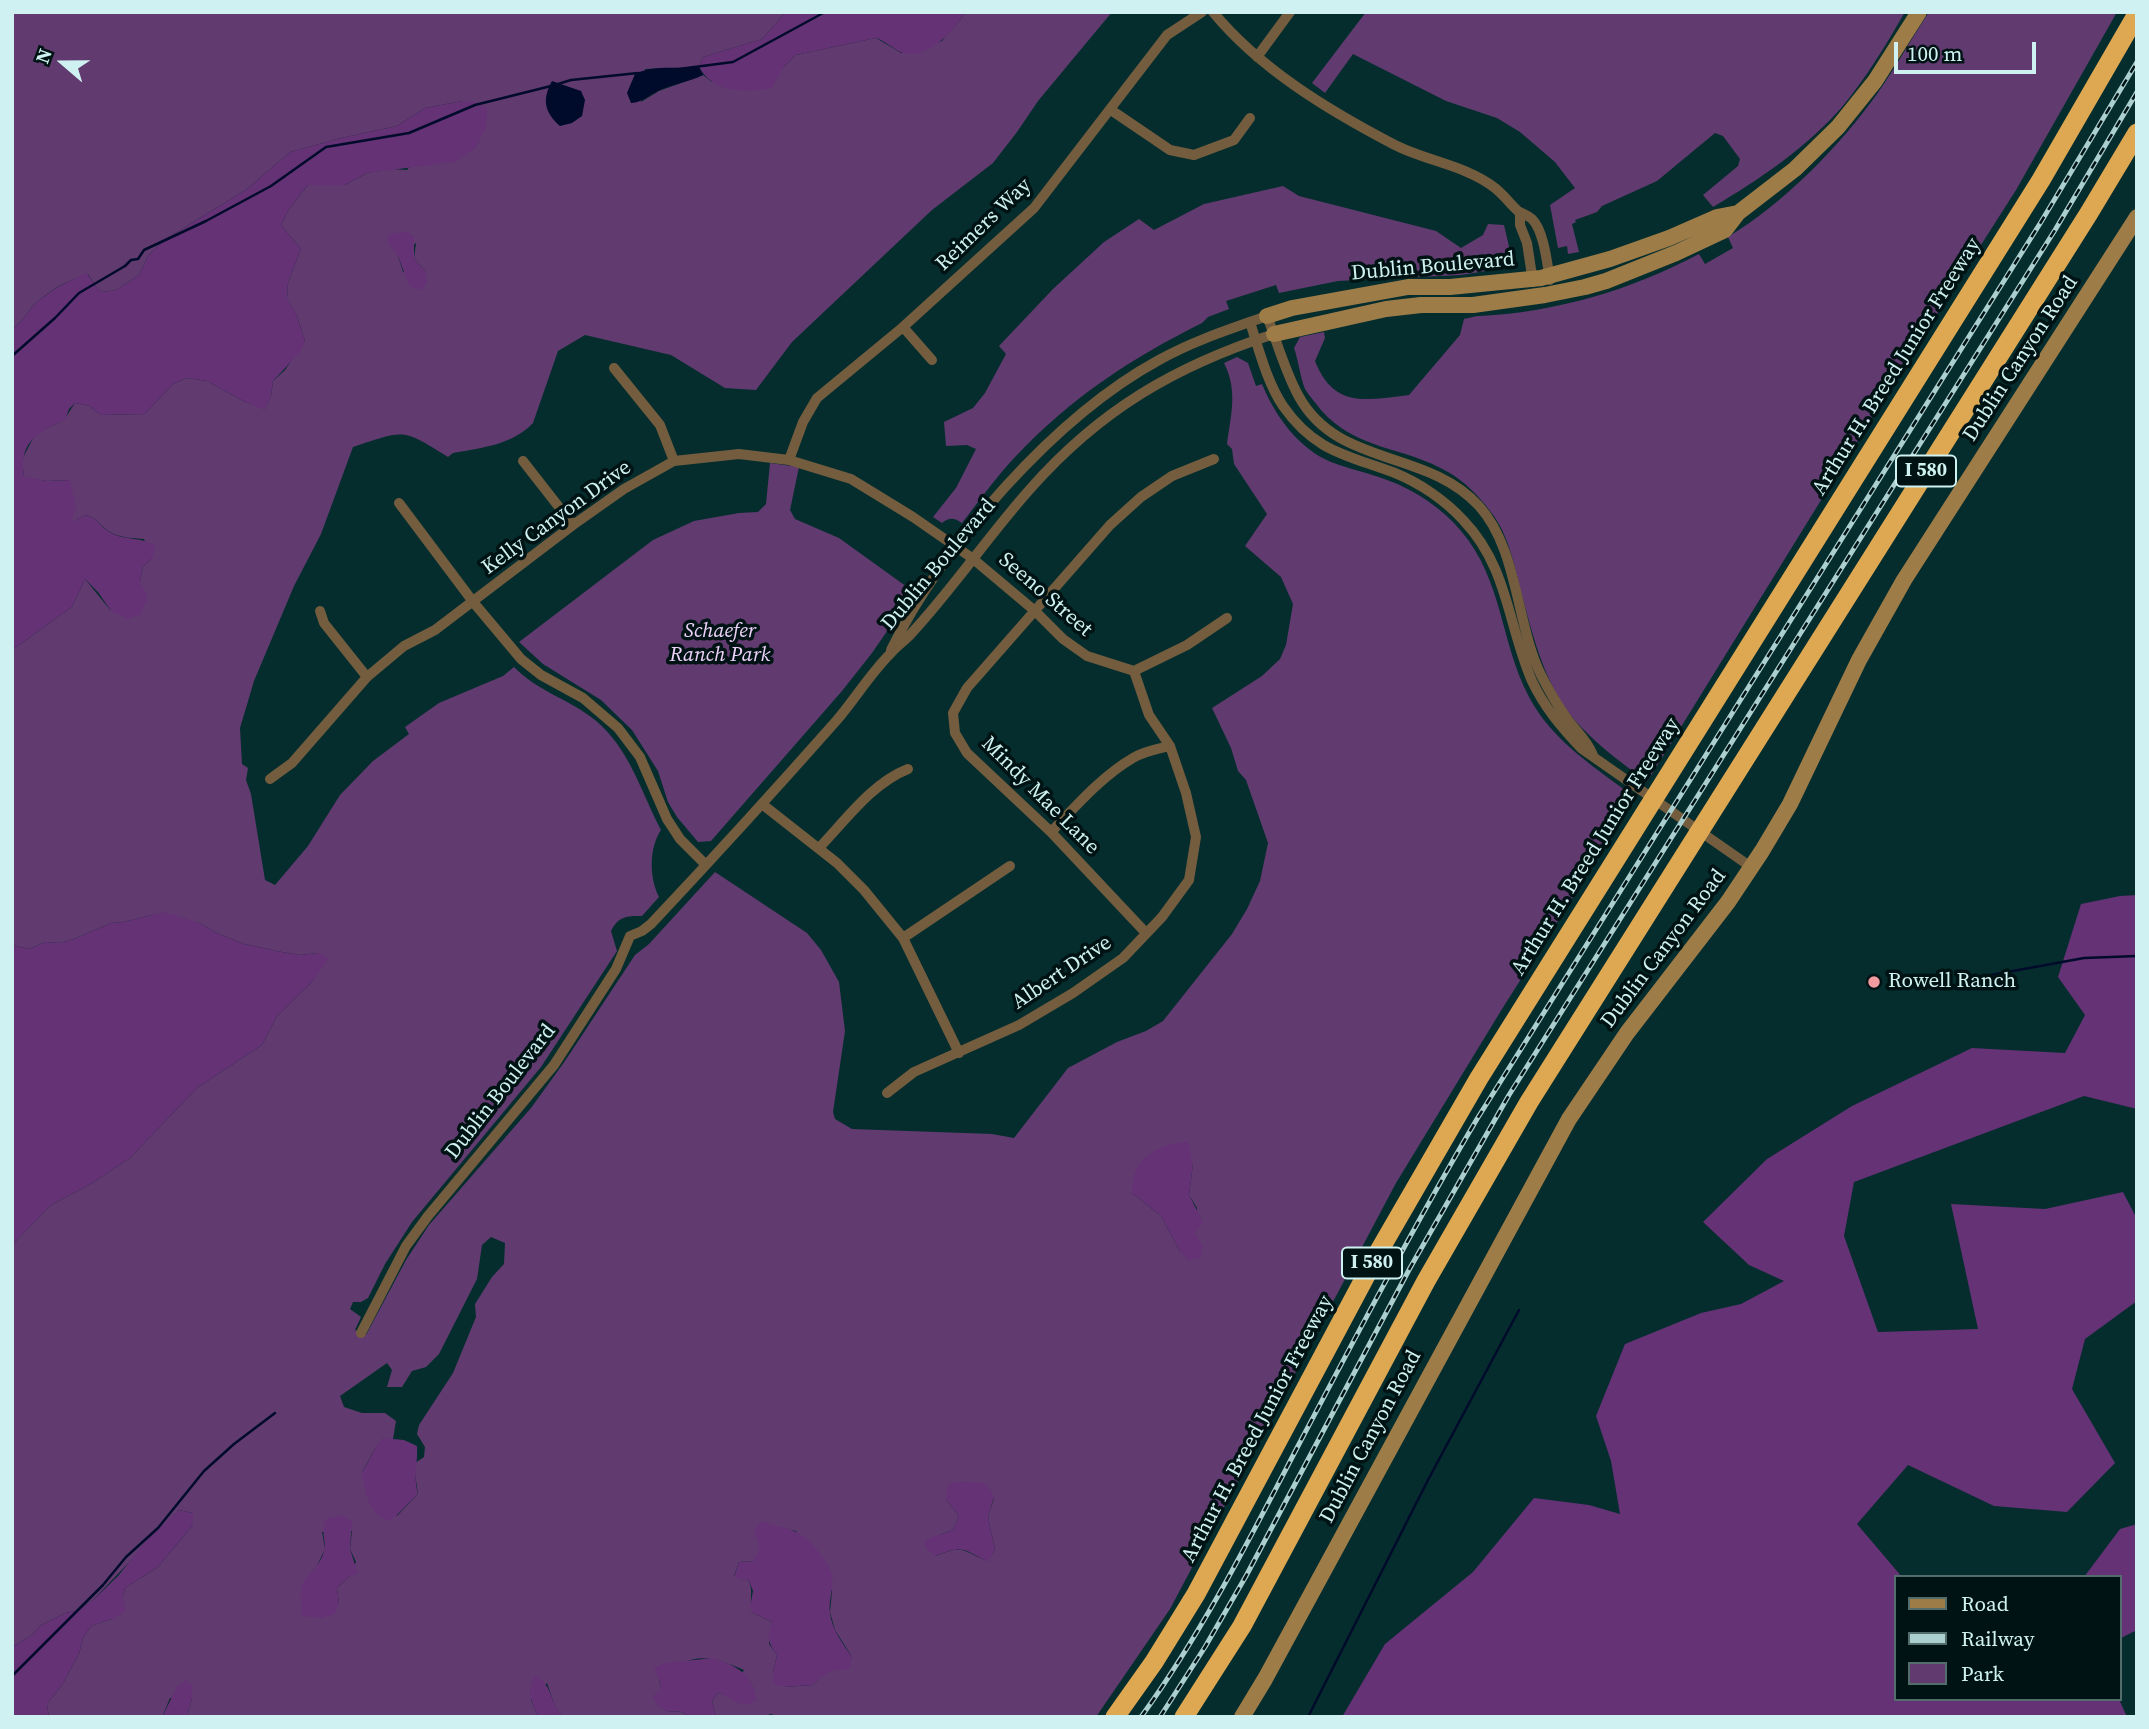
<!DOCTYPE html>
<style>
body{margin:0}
#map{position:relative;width:2149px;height:1729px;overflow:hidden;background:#052d2e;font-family:"Source Serif 4",serif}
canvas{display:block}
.frame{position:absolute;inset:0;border:14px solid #cff1f1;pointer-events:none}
.legend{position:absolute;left:1894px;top:1575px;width:228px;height:126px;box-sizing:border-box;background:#001314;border:2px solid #536c6c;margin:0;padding:9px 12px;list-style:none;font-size:21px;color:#cff1f1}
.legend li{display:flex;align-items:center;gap:14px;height:35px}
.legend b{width:35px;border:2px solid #536c6c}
.north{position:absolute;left:28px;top:28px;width:70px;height:70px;-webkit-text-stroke:5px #001314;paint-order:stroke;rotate:290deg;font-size:19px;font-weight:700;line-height:28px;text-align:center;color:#cff1f1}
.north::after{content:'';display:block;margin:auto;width:24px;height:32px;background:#cff1f1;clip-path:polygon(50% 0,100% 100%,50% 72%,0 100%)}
.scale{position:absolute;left:1894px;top:42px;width:142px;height:32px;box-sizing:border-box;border:4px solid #cff1f1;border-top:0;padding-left:9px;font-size:21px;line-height:24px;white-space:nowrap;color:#cff1f1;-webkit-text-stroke:5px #001314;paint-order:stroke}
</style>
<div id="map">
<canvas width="2149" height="1729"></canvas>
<div class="frame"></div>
<ul class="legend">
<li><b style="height:9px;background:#9e7c48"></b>Road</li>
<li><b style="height:9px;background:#abcecf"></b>Railway</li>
<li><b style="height:19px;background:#613b6f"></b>Park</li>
</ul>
<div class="north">N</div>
<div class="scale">100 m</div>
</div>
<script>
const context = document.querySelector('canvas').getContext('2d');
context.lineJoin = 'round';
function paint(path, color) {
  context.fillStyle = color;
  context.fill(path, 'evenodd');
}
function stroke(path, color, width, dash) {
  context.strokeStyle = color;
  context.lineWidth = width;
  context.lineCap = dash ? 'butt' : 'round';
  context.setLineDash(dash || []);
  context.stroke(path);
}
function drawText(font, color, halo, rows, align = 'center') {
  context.font = font + ' "Source Serif 4",serif';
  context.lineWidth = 7;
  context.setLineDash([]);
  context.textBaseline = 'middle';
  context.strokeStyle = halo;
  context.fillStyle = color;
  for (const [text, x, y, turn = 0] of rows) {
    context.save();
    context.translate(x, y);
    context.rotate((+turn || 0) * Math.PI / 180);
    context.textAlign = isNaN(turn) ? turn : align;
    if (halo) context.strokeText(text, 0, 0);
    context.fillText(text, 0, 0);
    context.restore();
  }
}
paint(new Path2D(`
 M 12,12 L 786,12 L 762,39 L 703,57 L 699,67 L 645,69 L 641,102 L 659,91 L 703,75 L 712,82 L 783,68 L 796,55 L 876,38 L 901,53 L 942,41 C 950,30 959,24 965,12 L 1112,12 L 1038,101 L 1017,132 L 993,163 L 932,210 L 792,342 L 756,390 L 725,388 L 671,355 L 585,335 L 558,351 L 533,423 C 512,445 481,448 453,453 L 448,457 C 401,428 406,430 353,447 L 321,534 L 294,586 L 254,681 L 240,728 L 242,764 L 248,768 L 246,780 L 251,794 L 265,880 L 275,885 L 308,846 L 340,795 L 373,761 L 409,734 L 405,727 L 439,703 L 503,676 L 514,667 C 537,691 569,699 595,720 C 630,749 641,792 661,830 C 649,848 649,877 659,897 L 642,916 C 626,916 619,916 611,931 L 617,951 L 541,1067 L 412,1222 L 385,1264 L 368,1298 L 361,1302 L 353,1302 L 350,1309 L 361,1317 L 355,1330 L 366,1335 L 406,1260 L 429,1225 L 531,1108 L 565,1061 L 635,955 L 649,944 L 715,872 L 807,933 L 821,950 L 839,982 L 845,1031 L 833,1112 L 835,1119 L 852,1129 L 992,1134 L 1014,1138 L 1068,1068 L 1117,1042 L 1146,1031 L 1163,1021 L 1232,934 L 1247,909 L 1260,881 L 1268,843 L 1246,780 L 1238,771 L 1231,748 L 1212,708 L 1262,676 L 1280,659 L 1286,645 L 1293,604 L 1281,577 L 1245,546 L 1267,514 L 1234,464 L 1232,449 L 1227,444 C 1231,414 1238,391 1224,363 L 1237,357 L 1248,363 L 1256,386 L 1262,384 C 1275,416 1299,449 1331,462 C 1349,469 1369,473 1387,480 C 1415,490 1442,508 1461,531 C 1503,580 1500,642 1529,697 C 1552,741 1597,769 1636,798 L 1502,1009 L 1396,1183 L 1170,1609 L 1096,1717 L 774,1717 L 772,1714 L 757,1717 L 716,1717 L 712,1701 L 718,1693 L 726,1695 L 744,1670 C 706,1654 692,1652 659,1679 L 666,1711 L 681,1712 L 692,1717 L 563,1717 L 556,1709 L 547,1683 L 531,1700 L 538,1717 L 187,1717 L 192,1698 L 170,1698 L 162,1717 L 49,1717 L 47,1704 L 62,1685 L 79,1654 L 83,1638 L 91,1626 L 112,1619 L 123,1597 L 125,1588 L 158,1567 L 193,1525 L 193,1513 L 179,1510 L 93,1600 L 76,1611 L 65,1613 L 41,1625 L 32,1635 L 12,1647 L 12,1245 L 51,1205 L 91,1184 L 130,1158 L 197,1088 L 262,1045 L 277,1016 L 313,981 L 318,953 L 300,955 L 282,952 L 244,944 L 217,933 L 200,923 L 152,915 L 123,922 L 111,923 L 74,939 L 60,943 L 45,942 L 30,949 L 12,945 L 12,650 L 72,607 L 85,579 L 111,611 L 140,582 L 143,566 L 152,559 L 144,539 C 133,538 120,538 110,532 C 100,526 98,518 86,515 L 70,523 L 70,480 L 46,481 L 24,477 L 22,460 L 35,434 L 64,420 L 75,403 L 90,406 L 100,415 L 145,414 L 173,384 L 187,378 L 207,381 L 245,402 L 265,409 L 271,396 L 273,381 L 285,370 L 305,341 L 297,316 L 287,299 L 288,283 L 301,249 L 281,225 L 289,209 L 308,185 L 345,185 L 367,173 L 392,169 L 407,170 L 462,101 L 425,108 L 397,126 L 341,138 L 290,152 L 247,189 L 164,240 L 148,256 L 139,275 L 116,290 L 102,292 L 96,287 L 88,274 C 70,279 48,291 35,304 C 26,313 23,322 12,329 ZM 416,243 L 414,258 L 425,271 L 403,272 L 398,256 ZM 1193,1164 L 1189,1195 L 1197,1208 L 1195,1233 L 1180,1252 L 1161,1216 L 1132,1193 ZM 491,1237 L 505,1243 L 504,1264 L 492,1277 L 475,1304 L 476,1317 L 453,1373 L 419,1425 L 417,1434 L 425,1447 L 424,1457 L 415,1463 L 414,1467 L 418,1494 L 397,1516 L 362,1472 C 370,1460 373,1448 383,1439 L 393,1439 L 396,1421 L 385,1413 L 362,1413 L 344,1407 L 340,1396 L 387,1363 L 392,1370 L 387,1387 L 402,1387 L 412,1371 L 426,1367 L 439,1354 L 477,1279 L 482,1245 ZM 994,1498 L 988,1517 L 995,1550 L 988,1561 C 961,1551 966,1544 935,1556 L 939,1535 L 953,1530 L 959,1516 L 946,1500 ZM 775,1527 L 796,1531 L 832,1591 L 830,1612 L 835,1630 L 852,1657 L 822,1675 L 813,1685 L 785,1687 L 773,1672 L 777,1655 L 769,1644 L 772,1622 L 753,1613 C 748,1602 754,1593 749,1581 L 734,1576 L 739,1562 L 754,1561 ZM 352,1531 L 350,1549 L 356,1562 L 350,1576 L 337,1588 L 339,1604 L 303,1584 L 315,1570 L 325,1549 L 322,1532 Z
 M 1366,12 L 1905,12 C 1886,45 1866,78 1842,107 C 1806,148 1760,179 1713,207 L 1703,195 L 1738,166 L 1740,159 L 1723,136 L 1715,133 L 1657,181 L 1602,206 L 1597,212 L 1575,220 L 1576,222 L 1572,224 L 1579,252 L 1568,254 L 1567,246 L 1558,248 L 1550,205 L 1575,188 L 1555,162 L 1520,132 L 1497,118 L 1446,101 L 1353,54 L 1325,93 L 1312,83 Z
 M 1929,12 L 2117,12 L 2016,190 L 1902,369 L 1647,782 C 1625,765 1601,748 1582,728 C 1548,694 1535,644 1523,599 C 1515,570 1510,535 1490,511 C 1478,495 1464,481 1448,472 C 1404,446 1357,451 1321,410 C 1316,403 1309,396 1305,389 C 1301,380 1298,359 1294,348 L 1300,337 L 1324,332 L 1325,338 L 1315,361 C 1334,409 1366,400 1409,395 L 1460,335 L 1464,319 C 1470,318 1474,316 1480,316 C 1557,312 1631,290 1699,254 L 1705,264 L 1733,248 L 1728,237 C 1784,203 1839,147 1877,94 C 1896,67 1911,39 1929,12 Z
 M 1283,186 L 1299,196 L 1436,231 L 1461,248 L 1483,235 L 1488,224 L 1504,225 L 1511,255 L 1502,258 L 1504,268 L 1461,275 L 1338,281 L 1279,293 L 1276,285 L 1226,301 L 1229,309 L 1208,317 L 1202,323 C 1130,359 1072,397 1016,456 C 996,477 979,501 962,523 C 954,518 950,517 942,523 L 933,517 L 956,488 L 976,449 L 967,445 L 946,446 L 944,422 L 973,408 L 985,393 L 1006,354 L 999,346 L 1053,289 L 1104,242 L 1139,219 L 1154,230 L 1204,204 Z
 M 770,463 L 799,467 L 790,510 L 795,519 L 839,538 L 914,592 L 872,653 L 842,691 L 711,841 L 698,842 L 677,817 L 668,802 L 658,771 L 632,730 L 601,700 L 543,664 L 519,642 L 653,540 L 694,521 L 739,513 L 758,512 L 766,504 Z`), '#613b6f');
paint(new Path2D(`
 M 786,12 L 965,12 C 955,31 925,62 900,52 C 892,48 885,41 876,38 L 796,55 L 783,68 L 772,88 C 746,92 714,94 699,67 L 703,57 L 762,39 Z
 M 462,101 L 476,102 L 487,108 L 486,127 L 476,148 L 454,162 L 367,173 L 345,185 L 308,185 L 289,209 L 281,225 L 301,249 L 288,283 L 287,298 L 297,316 L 305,341 L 301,351 L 273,381 L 271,396 L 265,410 L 245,402 L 207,381 L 187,378 L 173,384 L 145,414 L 100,415 L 90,406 L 75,403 L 69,409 L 65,420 C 37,432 19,442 24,476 L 46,481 L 70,480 L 76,506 L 71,522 L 86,515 C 98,518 99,525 108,531 C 122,541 140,536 156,546 L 152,559 L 143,566 L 140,582 L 148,596 L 141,614 L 129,619 L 111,611 L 98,592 L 85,579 L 72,607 L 12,650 L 12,329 C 23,322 26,313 35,304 C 48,291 70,280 87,273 L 96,287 L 102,292 L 116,290 L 139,275 L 148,256 L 164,240 L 247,189 L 290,152 L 341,138 L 397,126 L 425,108 Z
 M 404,231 L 414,236 L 414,258 L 425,271 L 427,284 L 420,290 L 409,286 L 398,256 L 388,243 L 388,235 Z
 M 2137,895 L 2137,1109 L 2084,1096 L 1854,1182 L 1844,1236 L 1878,1332 L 1978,1329 L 1951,1204 L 2045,1209 L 2123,1192 L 2137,1219 L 2137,1301 L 2085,1339 L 2072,1389 L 2115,1463 L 2067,1512 L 1994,1506 L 1908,1465 L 1857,1524 L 1902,1577 L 1895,1577 L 1895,1699 L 2119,1699 L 2127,1717 L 1342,1717 L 1385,1644 L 1473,1572 L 1534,1498 L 1589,1505 L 1620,1514 L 1611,1461 L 1596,1416 L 1625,1344 L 1701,1313 L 1741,1304 L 1784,1281 L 1749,1265 L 1703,1222 L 1767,1159 L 1852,1106 L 1972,1048 L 2065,1053 L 2085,1015 L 2058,977 L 2081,904 L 2120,896 Z
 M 164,912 L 200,923 L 217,933 L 244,944 L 282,952 L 300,955 L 318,953 L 329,958 L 313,981 L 277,1016 L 262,1045 L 197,1088 L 130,1158 L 91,1184 L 51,1205 L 12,1245 L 12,945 L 30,949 L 45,942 L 60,943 L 74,939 L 111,923 L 123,922 Z
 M 1188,1142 L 1193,1164 L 1189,1195 L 1203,1222 L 1195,1233 L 1202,1245 L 1201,1258 L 1188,1260 L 1180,1252 L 1161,1216 L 1132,1193 C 1132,1158 1156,1144 1188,1142 Z
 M 383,1438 L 404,1440 L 417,1446 C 418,1466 413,1473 418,1494 L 396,1516 L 387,1521 C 366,1509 367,1495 362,1472 C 370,1461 373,1448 383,1438 Z
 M 962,1482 L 982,1483 L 991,1490 L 994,1497 L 988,1517 L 995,1550 L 988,1562 C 962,1549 965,1545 935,1556 L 926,1549 L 925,1540 L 953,1530 L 959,1516 L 946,1500 L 948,1484 Z
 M 179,1510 L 193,1513 L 193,1525 L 158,1567 L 125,1588 L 123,1597 L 126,1611 L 112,1619 L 91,1626 L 83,1638 L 79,1654 L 62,1685 L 47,1704 L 49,1717 L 12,1717 L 12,1647 L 32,1635 L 41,1625 L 65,1613 L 76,1611 L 93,1600 L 118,1576 L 146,1541 Z
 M 342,1515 L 352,1521 L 350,1549 L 358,1574 L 350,1576 L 337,1588 L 339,1604 L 335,1614 L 321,1618 L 302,1616 C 301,1606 299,1592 303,1583 C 309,1572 321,1565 324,1551 C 327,1541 320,1535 326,1519 Z
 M 762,1521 C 774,1527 788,1527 798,1533 C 810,1539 829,1562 832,1575 C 834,1588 828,1601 830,1613 C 832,1630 843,1644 852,1657 L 850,1669 C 833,1669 825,1672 813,1685 L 785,1687 L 774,1684 L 773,1672 L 777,1655 C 768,1643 766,1636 772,1622 L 753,1613 L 750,1607 L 753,1591 L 749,1581 L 734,1577 L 739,1562 L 754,1561 L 760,1547 L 754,1531 Z
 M 2137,1524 L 2137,1630 L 2119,1639 L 2119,1577 L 2084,1577 L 2120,1529 Z
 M 713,1658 C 737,1666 753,1674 757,1700 C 740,1712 734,1697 718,1693 L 712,1701 L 716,1717 L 692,1717 L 681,1712 L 666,1711 L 656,1704 L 653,1696 L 661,1689 L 659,1679 L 654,1668 L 665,1663 Z
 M 535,1675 C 555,1688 548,1700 563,1717 L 538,1717 C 531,1699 526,1692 535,1675 Z
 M 186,1680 L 192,1685 L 192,1698 L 187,1717 L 162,1717 L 177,1687 Z`), '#643275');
paint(new Path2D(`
 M 699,67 L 703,75 C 689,82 673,84 658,91 C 648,96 643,102 631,103 L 627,93 L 635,74 C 656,64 677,70 699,67 Z
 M 552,81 L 581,91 L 585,100 L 582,116 L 572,123 L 560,126 C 544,112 542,99 552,81 Z`), '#000b2b');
stroke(new Path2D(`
 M 679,69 L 733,62 L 825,12
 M 558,84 L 571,80 L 638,73
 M 12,356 L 55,318 L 79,293 L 125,266 L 131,260 L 138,259 L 144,250 L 206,221 L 271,186 L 326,147 L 409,133 L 475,105 L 551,86
 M 1991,975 L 2084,958 L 2137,956
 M 12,1676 L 103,1585 L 126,1557 L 158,1528 L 204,1471 L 234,1444 L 275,1413
 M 1308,1717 L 1428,1480 L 1519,1310`), '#000b2b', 2.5);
stroke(new Path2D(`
 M 1213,12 C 1260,69 1328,110 1393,144 C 1425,161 1466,165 1495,188 C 1504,195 1510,204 1518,211 C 1522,214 1528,215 1532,219 C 1544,231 1547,263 1550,280
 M 1257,57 L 1290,12
 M 1111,110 L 1170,150 L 1194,155 L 1234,140 L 1250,118
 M 1520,214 L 1520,225 L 1527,243 L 1533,282
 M 1250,322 C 1259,350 1267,382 1283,406 C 1315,452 1347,455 1395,473 C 1420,483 1446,501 1464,521 C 1508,567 1508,626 1532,681 C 1544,707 1562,728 1582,749 L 1751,867
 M 903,327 L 932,360
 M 614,368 L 660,425 L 674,461
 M 789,460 L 803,422 L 817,398 L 903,327 L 1034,208 L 1167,35 L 1202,12
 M 523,461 L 573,525
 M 399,503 L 474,603 L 521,659 L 541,675 L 583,698 L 618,728 L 640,757 L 667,819 L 680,839 L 706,865
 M 320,611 L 324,623 L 367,677
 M 891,650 C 942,545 1056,416 1159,360 C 1193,341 1230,329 1267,316 C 1277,342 1285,371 1298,395 C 1337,468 1426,448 1479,506 C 1518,549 1516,624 1541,675 C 1549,691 1558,706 1568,720 C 1577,732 1587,740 1593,755
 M 1134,671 L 1187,645 L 1227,618
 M 270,779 L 292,763 L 367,677 L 404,646 L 435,630 L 573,525 L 624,489 L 674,461 L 739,454 L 789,460 L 851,479 L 913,517 L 972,558 L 1035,611 L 1063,639 L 1087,656 L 1134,671
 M 762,804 L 837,863 L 864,890 L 903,938 L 959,1053
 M 1051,832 C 1076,806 1102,776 1133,758 C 1145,751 1157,749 1170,746
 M 819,848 C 845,821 872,783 908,769
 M 1146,933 L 1051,832 L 967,753 L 955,733 L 953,713 L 967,688 L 1110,525 L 1141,497 L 1172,476 L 1214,459
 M 903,938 L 1010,866
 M 887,1093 L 914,1072 L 1019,1025 L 1073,993 L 1123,958 L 1162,917 L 1189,880 L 1196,837 L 1186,793 L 1170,746 L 1149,715 L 1134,671
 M 361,1333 L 406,1246 L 428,1216 L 554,1065 L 616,969 L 630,936 L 642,931 L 651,924 C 714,857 776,789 837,720 C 855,699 870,674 890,654 C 896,647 903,642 909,636 C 953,589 988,536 1031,488 C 1100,410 1175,366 1274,334`), '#735d3e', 10);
stroke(new Path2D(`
 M 1267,316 L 1292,308 L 1408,287 L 1450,287 L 1541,278 L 1610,259 L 1669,238 L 1717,217 L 1738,213
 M 1274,334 L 1386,309 L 1421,305 L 1473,305 L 1545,295 L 1585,287 L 1606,281 L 1676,253 L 1725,230 L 1738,213 L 1795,169 L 1838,127 L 1875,81 L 1919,12
 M 1242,1717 L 1265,1679 L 1569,1119 L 1627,1033 L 1728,902 L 1762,851 L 1790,804 L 1859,660 L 1904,580 L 2137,217`), '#9e7c48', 16);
stroke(new Path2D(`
 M 1115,1717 L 1154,1662 L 1196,1594 L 1379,1251 L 1479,1078 L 2041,180 L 2137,14
 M 1184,1717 L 1242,1626 L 1426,1281 L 1529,1102 L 2089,213 L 2137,133`), '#dea853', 19);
const rail = new Path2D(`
 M 1141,1717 C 1202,1633 1250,1538 1298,1446 C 1356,1336 1414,1226 1477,1119 L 2041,222 L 2137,62
 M 1160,1717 L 1205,1647 L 1246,1576 L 1410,1268 L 1509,1095 L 2055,230 L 2137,92`);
stroke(rail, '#abcecf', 5);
stroke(rail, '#001314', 2.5, [8]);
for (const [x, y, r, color] of [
 [1874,982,7,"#f49b9f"]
]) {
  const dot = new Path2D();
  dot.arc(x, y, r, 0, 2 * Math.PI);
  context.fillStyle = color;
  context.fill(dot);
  stroke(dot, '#001314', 2.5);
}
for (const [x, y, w] of [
 [1926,471,60],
 [1372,1263,60]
]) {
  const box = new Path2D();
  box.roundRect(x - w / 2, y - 15.5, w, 31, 5);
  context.fillStyle = '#001314';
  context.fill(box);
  stroke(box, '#cff1f1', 2);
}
drawText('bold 19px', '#cff1f1', null, [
 ["I 580",1926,471],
 ["I 580",1372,1263]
]);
drawText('21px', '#cff1f1', '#001314', [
 ["Reimers Way",984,225,-44],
 ["Dublin Boulevard",1433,267,-5],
 ["Dublin Canyon Road",2021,359,-57],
 ["Arthur H. Breed Junior Freeway",1897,367,-58],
 ["Kelly Canyon Drive",557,518,-36],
 ["Dublin Boulevard",939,565,-50],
 ["Seeno Street",1045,595,41],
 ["Mindy Mae Lane",1040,796,45],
 ["Arthur H. Breed Junior Freeway",1596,847,-58],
 ["Dublin Canyon Road",1664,949,-53],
 ["Albert Drive",1062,973,-34],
 ["Dublin Boulevard",501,1092,-52],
 ["Arthur H. Breed Junior Freeway",1258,1429,-62],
 ["Dublin Canyon Road",1371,1437,-62]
]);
drawText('italic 21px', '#eed2f9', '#001314', [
 ["Schaefer",720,632],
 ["Ranch Park",720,656]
]);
drawText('21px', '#cff1f1', '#001314', [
 ["Rowell Ranch",1888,982]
], 'left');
</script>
